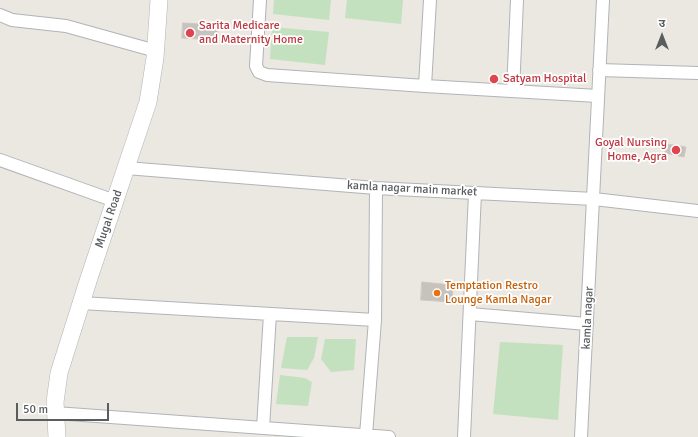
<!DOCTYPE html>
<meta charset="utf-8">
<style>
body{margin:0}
#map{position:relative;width:698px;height:437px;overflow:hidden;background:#ebe7e1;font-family:Signika,"Noto Sans Devanagari",sans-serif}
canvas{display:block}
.north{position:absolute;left:642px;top:16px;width:40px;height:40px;-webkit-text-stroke:3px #fff;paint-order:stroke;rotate:0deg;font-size:11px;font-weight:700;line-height:16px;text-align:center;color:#595d60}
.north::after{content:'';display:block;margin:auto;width:14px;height:18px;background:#595d60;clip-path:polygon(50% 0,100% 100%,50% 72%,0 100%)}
.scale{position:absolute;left:16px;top:403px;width:93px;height:18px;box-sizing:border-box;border:2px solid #595d60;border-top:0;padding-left:5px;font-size:12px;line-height:14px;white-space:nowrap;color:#595d60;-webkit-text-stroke:3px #fff;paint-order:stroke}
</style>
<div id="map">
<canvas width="698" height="437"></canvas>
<div class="north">उ</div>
<div class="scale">50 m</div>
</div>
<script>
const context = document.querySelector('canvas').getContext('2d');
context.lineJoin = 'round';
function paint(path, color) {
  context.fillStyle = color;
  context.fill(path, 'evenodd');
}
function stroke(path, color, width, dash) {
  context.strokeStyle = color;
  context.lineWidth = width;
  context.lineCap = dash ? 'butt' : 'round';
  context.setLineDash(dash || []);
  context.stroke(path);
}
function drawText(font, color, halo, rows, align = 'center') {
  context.font = font + ' Signika,sans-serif';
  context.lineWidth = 3.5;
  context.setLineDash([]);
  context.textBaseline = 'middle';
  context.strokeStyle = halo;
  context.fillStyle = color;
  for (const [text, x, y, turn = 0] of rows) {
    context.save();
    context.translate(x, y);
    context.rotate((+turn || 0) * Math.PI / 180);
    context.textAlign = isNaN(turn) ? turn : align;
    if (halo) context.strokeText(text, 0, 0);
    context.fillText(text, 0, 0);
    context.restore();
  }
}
paint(new Path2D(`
 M 274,0 L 331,0 L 329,20 L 273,14 Z
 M 347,0 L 403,0 L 401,24 L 345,18 Z
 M 272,27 L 329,32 L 325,65 L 270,59 Z
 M 287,337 L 318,337 L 314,358 L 307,370 L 281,368 Z
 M 325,339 L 356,339 L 354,370 L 331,372 L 321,359 Z
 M 500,342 L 563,345 L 558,420 L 493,414 Z
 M 280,375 L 305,378 L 312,382 L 308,406 L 276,404 Z`), '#c3e1bf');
const building = new Path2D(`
 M 183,23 L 218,25 L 217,40 L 182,38 Z
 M 667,144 L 686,147 L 684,157 L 665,153 Z
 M 422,282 L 453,285 L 452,302 L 421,300 Z`);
paint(building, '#c6c2bd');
stroke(building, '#cfc8c0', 1);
const street = new Path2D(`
 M 260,0 L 256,66 L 259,72 L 267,75 L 425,86 L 598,96
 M 0,15 L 12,20 L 66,26 L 156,51
 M 599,70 L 698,73
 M 425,86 L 430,0
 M 513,91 L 517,0
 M 0,160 L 115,201
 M 126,168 L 376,188 L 594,199 L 698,211
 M 81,303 L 375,320
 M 470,314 L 587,324
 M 55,413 L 389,437
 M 263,428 L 270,314
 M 366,435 L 375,320 L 376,188
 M 464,437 L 475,193
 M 581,437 L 603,0`);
const secondary = new Path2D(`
 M 57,437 L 55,402 L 59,373 L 89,278 L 148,102 L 155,58 L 159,0`);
stroke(street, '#b1b4b7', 14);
stroke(secondary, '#b0b4b7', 18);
stroke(street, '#fff', 12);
stroke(secondary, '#fff', 17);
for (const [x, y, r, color] of [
 [190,33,5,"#e0444e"],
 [494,79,5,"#e0444e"],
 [676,150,5,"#e0444e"],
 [437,293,4,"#e8710a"]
]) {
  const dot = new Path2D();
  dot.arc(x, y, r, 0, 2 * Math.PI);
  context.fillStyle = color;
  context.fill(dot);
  stroke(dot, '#fff', 1.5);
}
drawText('12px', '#be3a42', '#fff', [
 ["Sarita Medicare",199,26],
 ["and Maternity Home",199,40],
 ["Satyam Hospital",503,79],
 ["Goyal Nursing",667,143,"right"],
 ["Home, Agra",667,157,"right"]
], 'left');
drawText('12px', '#595d60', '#fff', [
 ["kamla nagar main market",412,189,3],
 ["Mugal Road",109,219,-71],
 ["kamla nagar",588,318,-87]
]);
drawText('12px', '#c56008', '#fff', [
 ["Temptation Restro",445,286],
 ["Lounge Kamla Nagar",445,300]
], 'left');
</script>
